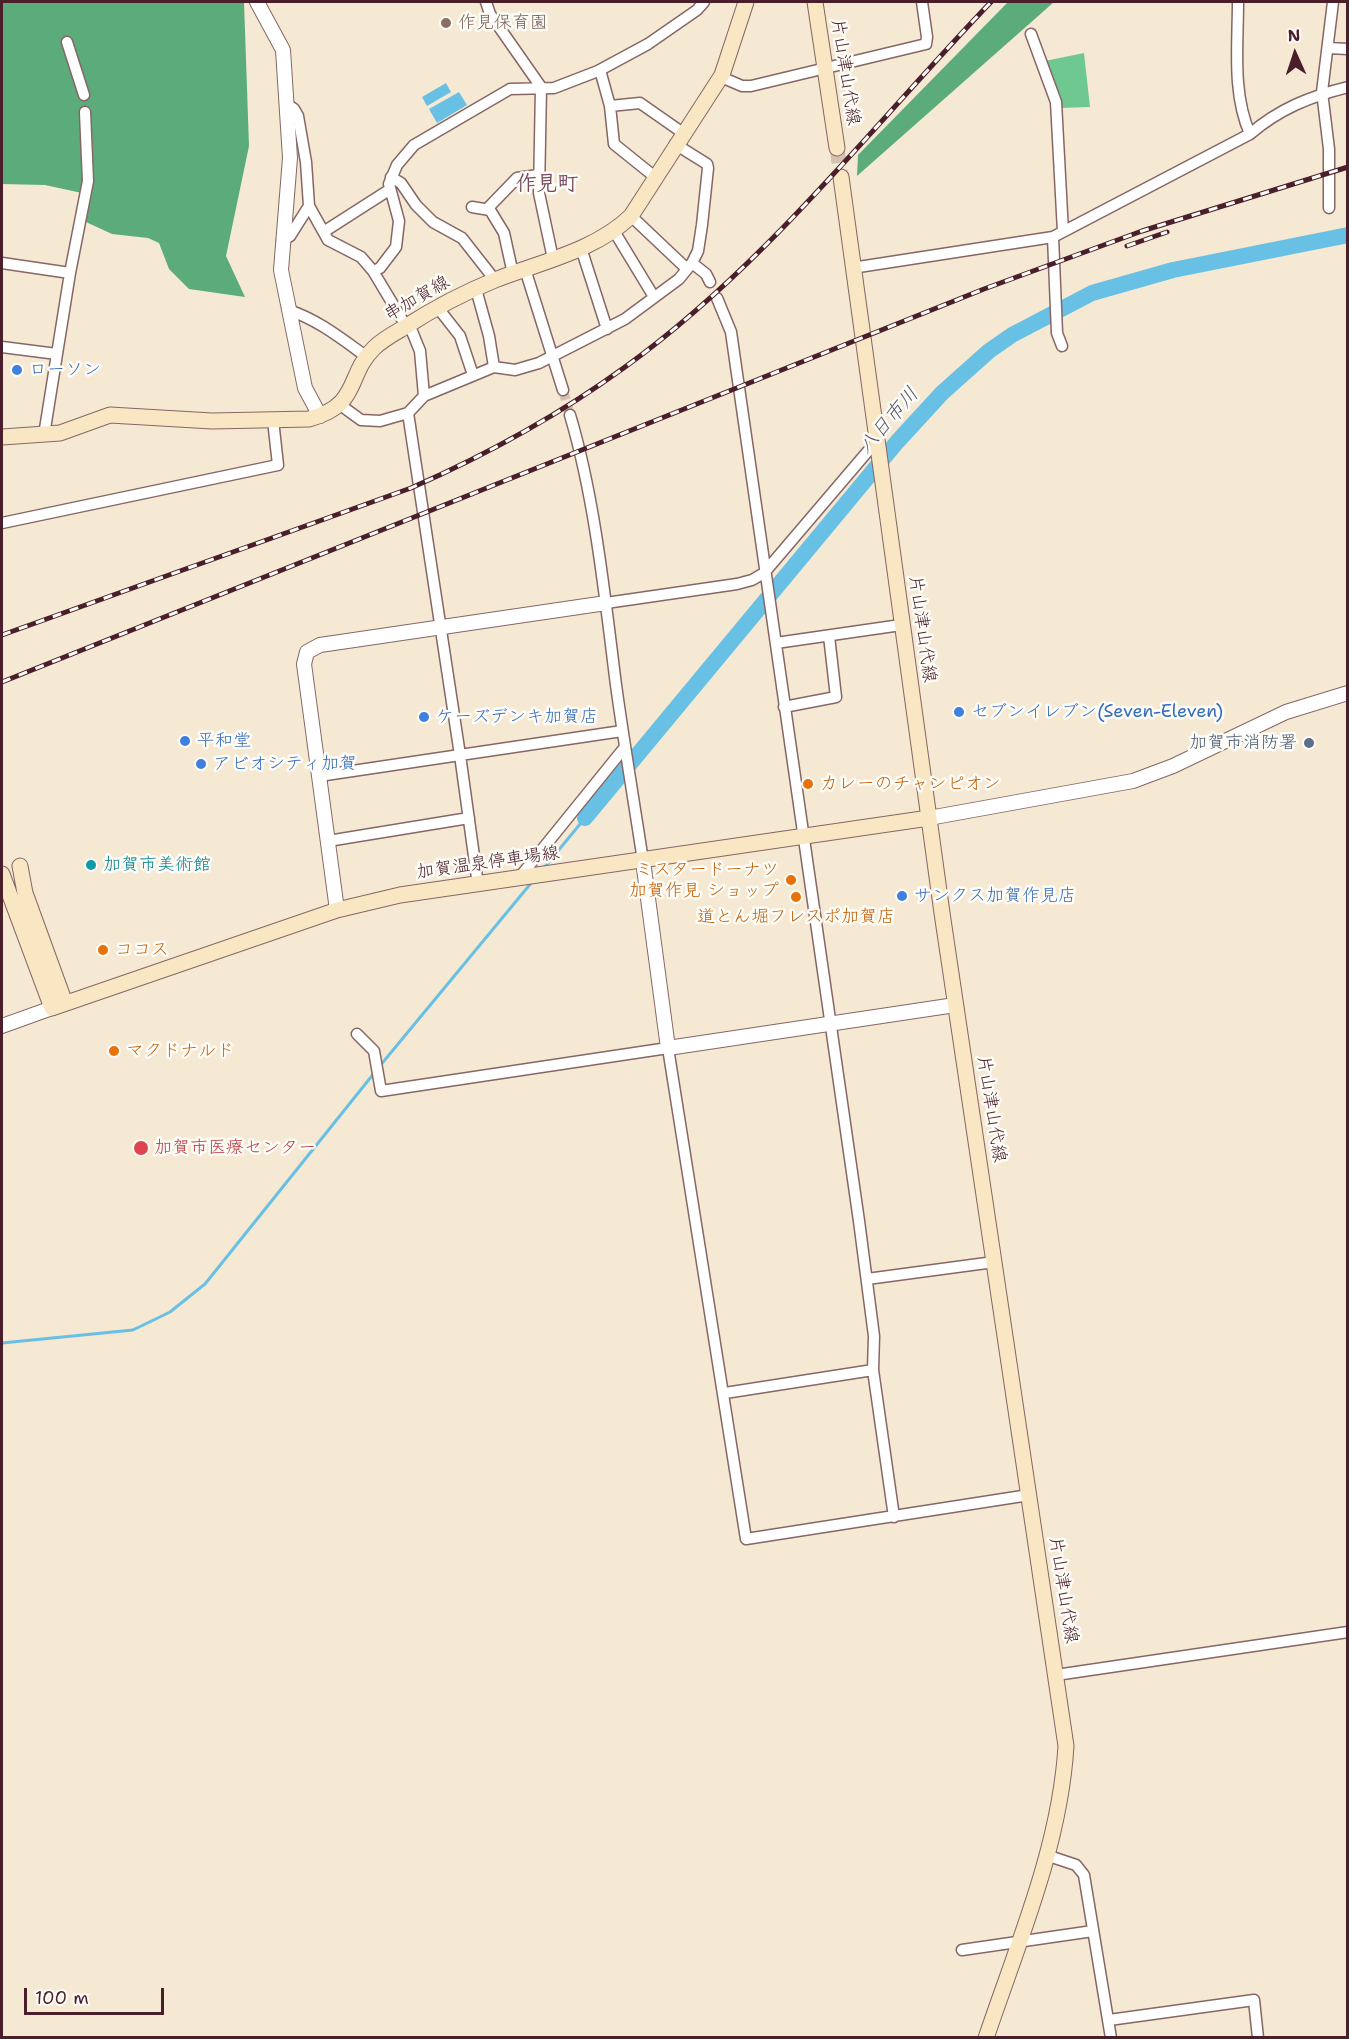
<!DOCTYPE html>
<meta charset="utf-8">
<style>
body{margin:0}
#map{position:relative;width:1349px;height:2039px;overflow:hidden;background:#f5e9d3;font-family:"Shantell Sans",sans-serif}
canvas{display:block}
.frame{position:absolute;inset:0;border:3px solid #4a1f2b;pointer-events:none}
.north{position:absolute;left:1265px;top:24px;width:60px;height:60px;-webkit-text-stroke:4px #fdfcf7;paint-order:stroke;rotate:357deg;font-size:16px;font-weight:700;line-height:24px;text-align:center;color:#4a1f2b}
.north::after{content:'';display:block;margin:auto;width:21px;height:27px;background:#4a1f2b;clip-path:polygon(50% 0,100% 100%,50% 72%,0 100%)}
.scale{position:absolute;left:24px;top:1988px;width:140px;height:27px;box-sizing:border-box;border:3px solid #4a1f2b;border-top:0;padding-left:8px;font-size:18px;line-height:21px;white-space:nowrap;color:#4a1f2b;-webkit-text-stroke:4px #fdfcf7;paint-order:stroke}
</style>
<div id="map">
<canvas width="1349" height="2039"></canvas>
<div class="frame"></div>
<div class="north">N</div>
<div class="scale">100 m</div>
</div>
<script>
const context = document.querySelector('canvas').getContext('2d');
context.lineJoin = 'round';
function paint(path, color) {
  context.fillStyle = color;
  context.fill(path, 'evenodd');
}
function stroke(path, color, width, dash) {
  context.strokeStyle = color;
  context.lineWidth = width;
  context.lineCap = dash ? 'butt' : 'round';
  context.setLineDash(dash || []);
  context.stroke(path);
}
function drawText(font, color, halo, rows, align = 'center') {
  context.font = font + ' "Shantell Sans","Klee One",sans-serif';
  context.lineWidth = 5;
  context.setLineDash([]);
  context.textBaseline = 'middle';
  context.strokeStyle = halo;
  context.fillStyle = color;
  for (const [text, x, y, turn = 0] of rows) {
    context.save();
    context.translate(x, y);
    context.rotate((+turn || 0) * Math.PI / 180);
    context.textAlign = isNaN(turn) ? turn : align;
    if (halo) context.strokeText(text, 0, 0);
    context.fillText(text, 0, 0);
    context.restore();
  }
}
paint(new Path2D(`
 M 1084,53 L 1090,107 L 1060,108 L 1045,61 Z`), '#6fc88f');
paint(new Path2D(`
 M 2,2 L 244,2 L 249,146 L 226,256 L 245,297 L 189,289 L 169,269 L 159,243 L 148,238 L 112,234 L 86,222 L 91,195 L 45,185 L 2,184 Z
 M 1008,2 L 1054,2 L 857,176 L 858,155 Z`), '#5bac7a');
paint(new Path2D(`
 M 446,83 L 451,92 L 427,106 L 422,97 Z
 M 459,92 L 467,105 L 437,123 L 429,109 Z`), '#68c0e5');
stroke(new Path2D(`
 M 544,868 L 585,818
 M 379,1067 L 532,882
 M 2,1343 L 133,1330 L 170,1312 L 205,1284 L 375,1072`), '#68c0e5', 3);
stroke(new Path2D(`
 M 585,818 L 897,442 L 942,393 L 989,351 L 1012,335 L 1092,293 L 1173,270 L 1348,235`), '#68c0e5', 16);
stroke(new Path2D(`
 M 563,390 L 570,415`), '#d3c1b1', 10, [10, 5]);
stroke(new Path2D(`
 M 837,148 L 841,177`), '#d3c1b1', 15, [15, 8]);
const minor = new Path2D(`
 M 486,2 L 490,14 L 541,87 L 539,193 L 553,259
 M 1238,2 C 1238,46 1232,93 1250,134
 M 1031,34 L 1056,102 L 1063,232
 M 67,42 L 84,95
 M 1328,48 L 1348,49
 M 600,70 L 610,106 L 614,144 L 655,177
 M 721,77 L 742,86 L 751,86 L 926,44 L 927,37 L 922,2
 M 288,105 L 294,109 L 298,116 L 306,162 L 309,206 L 328,240 L 361,257 L 373,271 L 406,326
 M 610,106 L 640,103 L 683,133
 M 391,177 L 401,183 L 416,205 L 433,222 L 462,238 L 495,280
 M 472,207 L 490,210 L 504,233 L 513,274
 M 488,208 L 517,178 L 538,175
 M 1329,208 L 1329,149 L 1322,92 L 1333,2
 M 631,216 L 687,269
 M 325,231 L 389,190
 M 614,231 L 654,297
 M 1053,237 L 1057,333 L 1062,346
 M 282,241 L 290,236 L 309,206
 M 581,248 L 607,329
 M 2,263 L 70,273
 M 692,263 L 706,274 L 710,282
 M 852,268 L 1053,237 L 1250,134 C 1279,109 1311,96 1348,87
 M 525,269 L 563,390
 M 373,271 L 380,268 L 396,247 L 399,221 L 389,184 L 397,165 L 414,145 L 510,89 L 554,88 L 598,71 L 648,44 L 697,10 L 704,2
 M 476,289 L 489,336 L 494,367
 M 717,298 L 731,332 L 859,1221 L 874,1336 L 873,1370 L 894,1517
 M 438,308 L 460,336 L 473,375
 M 288,310 C 317,319 342,339 367,357
 M 409,324 L 420,351 L 424,396
 M 2,347 L 57,354
 M 339,404 L 361,420 L 380,421 L 408,413 L 424,396 L 494,367 L 515,370 L 539,363 L 625,319 L 679,279 L 692,263 L 698,251 L 702,225 L 708,168 L 707,164 L 675,144
 M 408,413 L 460,755 L 622,731
 M 570,415 C 595,499 605,598 616,685 C 624,743 634,802 643,861
 M 44,435 L 70,273 L 88,181 L 85,112
 M 2,523 L 278,465 L 273,420
 M 606,603 L 737,584 L 752,580 L 764,573 L 868,451
 M 776,643 L 901,625
 M 784,707 L 836,697 L 829,636
 M 319,776 L 460,755 L 478,885
 M 328,841 L 469,818
 M 519,878 L 625,747
 M 357,1034 L 374,1051 L 381,1091 L 668,1048 L 746,1539 L 1029,1495
 M 867,1279 L 994,1262
 M 725,1393 L 873,1370
 M 1056,1675 L 1348,1632
 M 1046,1855 L 1076,1865 L 1084,1875 L 1111,2038
 M 962,1950 L 1093,1931
 M 1109,2020 L 1254,2000 L 1258,2038`);
const tertiary = new Path2D(`
 M 257,2 L 283,50 L 290,158 L 281,270 L 305,388 L 320,416
 M 929,818 L 1133,781 L 1173,766 L 1286,712 L 1348,693
 M 643,861 L 668,1048 L 955,1005
 M 337,910 L 304,664 L 307,652 L 320,645 L 606,603
 M 2,1026 L 52,1008`);
const secondary = new Path2D(`
 M 815,2 L 837,148
 M 841,177 L 942,913 L 1066,1746 C 1060,1846 1018,1943 986,2038
 M 2,437 L 60,433 L 110,415 L 212,421 L 309,419 C 361,405 346,375 374,348 C 383,339 395,333 405,327 C 433,309 463,293 495,280 C 540,262 595,251 631,216 L 722,75 L 746,2
 M 20,866 L 25,893 L 65,1003
 M 2,874 L 52,1008 L 337,910 L 400,895 L 929,818`);
stroke(minor, '#866666', 13);
stroke(tertiary, '#866666', 16);
stroke(secondary, '#866666', 17);
stroke(minor, '#fff', 10);
stroke(tertiary, '#fff', 14);
stroke(secondary, '#f9e7c3', 15);
const rail = new Path2D(`
 M 1127,246 L 1167,232
 M 2,635 L 411,488 C 486,455 559,415 625,367 C 765,266 873,125 991,2
 M 2,682 L 984,289 L 1142,231 L 1348,167`);
stroke(rail, '#4a1f2b', 5);
stroke(rail, '#fdfcf7', 3, [9]);
for (const [x, y, r, color] of [
 [446,23,6,"#8d6e63"],
 [17,370,6,"#3f7fe0"],
 [959,712,6,"#3f7fe0"],
 [424,717,6,"#3f7fe0"],
 [185,741,6,"#3f7fe0"],
 [1309,743,6,"#5c6f8a"],
 [201,764,6,"#3f7fe0"],
 [808,784,6,"#e8710a"],
 [91,865,6,"#0f9aa8"],
 [791,880,6,"#e8710a"],
 [902,896,6,"#3f7fe0"],
 [796,897,6,"#e8710a"],
 [103,950,6,"#e8710a"],
 [114,1051,6,"#e8710a"],
 [141,1148,8,"#e0444e"]
]) {
  const dot = new Path2D();
  dot.arc(x, y, r, 0, 2 * Math.PI);
  context.fillStyle = color;
  context.fill(dot);
  stroke(dot, '#fdfcf7', 2);
}
drawText('18px', '#785e54', '#fdfcf7', [
 ["作見保育園",458,23]
], 'left');
drawText('18px', '#4a1f2b', '#fdfcf7', [
 ["片山津山代線",845,72,81],
 ["串加賀線",417,299,-30],
 ["片山津山代線",922,629,82],
 ["加賀温泉停車場線",488,863,-8],
 ["片山津山代線",991,1109,81],
 ["片山津山代線",1063,1590,81]
]);
drawText('18px', '#366cbe', '#fdfcf7', [
 ["ローソン",29,370],
 ["セブンイレブン(Seven-Eleven)",971,712],
 ["ケーズデンキ加賀店",436,717],
 ["平和堂",197,741],
 ["アビオシティ加賀",213,764],
 ["サンクス加賀作見店",914,896]
], 'left');
drawText('18px', '#4e5e75', '#fdfcf7', [
 ["加賀市消防署",1297,743]
], 'right');
drawText('18px', '#c56008', '#fdfcf7', [
 ["カレーのチャンピオン",820,784],
 ["ミスタードーナツ",779,870,"right"],
 ["加賀作見 ショップ",779,891,"right"],
 ["道とん堀フレスポ加賀店",796,917,"center"],
 ["ココス",115,950],
 ["マクドナルド",126,1051]
], 'left');
drawText('18px', '#0d838f', '#fdfcf7', [
 ["加賀市美術館",103,865]
], 'left');
drawText('18px', '#be3a42', '#fdfcf7', [
 ["加賀市医療センター",154,1148]
], 'left');
drawText('italic 20px', '#54576c', '#fdfcf7', [
 ["八日市川",889,421,-49]
]);
drawText('bold 21px', '#774a63', '#fdfcf7', [
 ["作見町",547,185]
]);
</script>
